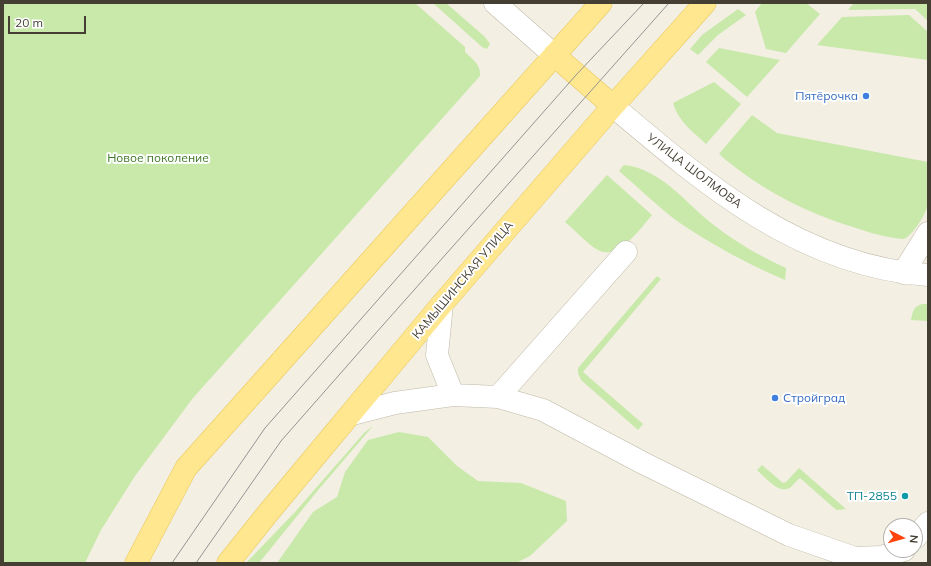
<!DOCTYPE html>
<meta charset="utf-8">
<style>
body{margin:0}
#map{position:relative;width:931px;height:566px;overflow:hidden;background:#f3efe3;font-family:Mulish,sans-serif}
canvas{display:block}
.frame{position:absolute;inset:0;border:4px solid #453f33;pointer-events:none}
.north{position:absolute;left:883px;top:518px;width:40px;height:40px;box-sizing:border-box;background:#fff;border:1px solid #b5b2ad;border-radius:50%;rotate:96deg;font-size:11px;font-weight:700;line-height:16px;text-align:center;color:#453f33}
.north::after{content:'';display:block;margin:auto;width:14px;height:18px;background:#ff440e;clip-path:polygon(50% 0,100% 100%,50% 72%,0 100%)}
.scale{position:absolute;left:8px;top:16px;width:78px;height:18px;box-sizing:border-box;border:2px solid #453f33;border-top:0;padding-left:5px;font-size:12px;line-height:14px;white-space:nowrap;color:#453f33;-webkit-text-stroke:3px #fff;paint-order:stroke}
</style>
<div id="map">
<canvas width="931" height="566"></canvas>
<div class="frame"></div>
<div class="north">N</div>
<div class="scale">20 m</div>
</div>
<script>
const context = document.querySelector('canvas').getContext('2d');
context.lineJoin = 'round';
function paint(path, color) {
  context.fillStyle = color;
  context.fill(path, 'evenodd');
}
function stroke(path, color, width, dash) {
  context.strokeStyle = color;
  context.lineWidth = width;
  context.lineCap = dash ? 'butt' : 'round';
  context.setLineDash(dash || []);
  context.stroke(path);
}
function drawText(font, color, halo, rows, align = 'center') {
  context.font = font + ' Mulish,sans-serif';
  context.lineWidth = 4;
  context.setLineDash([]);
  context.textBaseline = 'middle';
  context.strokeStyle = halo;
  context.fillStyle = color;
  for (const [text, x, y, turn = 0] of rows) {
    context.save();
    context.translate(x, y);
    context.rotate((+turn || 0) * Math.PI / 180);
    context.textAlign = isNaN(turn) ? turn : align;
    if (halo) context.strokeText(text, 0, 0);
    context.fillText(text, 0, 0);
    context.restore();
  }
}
paint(new Path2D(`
 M 3,3 L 415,3 L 465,47 L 465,52 C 472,59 481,64 480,76 L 193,398 L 135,476 L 101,530 L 85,563 L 3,563 Z
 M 433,3 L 446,3 L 485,37 L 490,44 L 487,49 L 482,47 Z
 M 762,3 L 806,3 L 820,14 L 786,53 L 766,49 L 755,12 Z
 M 854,3 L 928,3 L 928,21 L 915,9 L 848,10 Z
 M 738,9 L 746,15 L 718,35 L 698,55 L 690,49 L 702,35 Z
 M 909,15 L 928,32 L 928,60 L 817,45 L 842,17 Z
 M 719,48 L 780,60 L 747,97 L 706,62 Z
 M 714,82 L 741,104 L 706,144 C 693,132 678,121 673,103 Z
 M 752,115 L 777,133 L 928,162 C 928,175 929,190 928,203 C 927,213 913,235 904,239 C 888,238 871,233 856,228 C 806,213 759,189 719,154 Z
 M 624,165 C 662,169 686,204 715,226 C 737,243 760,256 786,268 L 785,280 C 747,264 711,244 677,221 C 657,206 638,187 619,171 Z
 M 607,175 L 652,215 C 641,228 618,261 598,250 C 587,244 575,230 565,222 Z
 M 657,276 L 661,279 L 583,372 L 643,424 L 638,430 L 581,380 L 578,373 L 578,368 Z
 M 922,304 L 928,304 L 928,321 L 911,320 C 913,311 913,307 922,304 Z
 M 373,426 L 319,489 L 259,563 L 246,563 L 295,512 L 364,433 Z
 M 399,432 L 428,437 L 457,466 L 478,481 L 521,483 L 566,501 L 567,521 L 530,556 L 516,563 L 277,563 L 313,512 L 337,497 L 345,472 L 368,440 Z
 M 762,465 L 783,483 L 786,482 L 799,468 L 846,509 L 837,510 L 834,508 L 800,478 C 797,480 794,484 791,487 C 780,496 765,477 757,470 Z`), '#c8e9aa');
const minor = new Path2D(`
 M 495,3 L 554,55
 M 613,106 C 706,185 801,266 928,275
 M 903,273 L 928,233
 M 442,304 L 437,355 L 453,395
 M 498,397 L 626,252
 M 352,414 L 395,403 L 453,395 L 498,397 L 543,410 L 643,463 L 789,535 L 855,558 L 881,557 L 904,550
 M 915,538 L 928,523`);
const major = new Path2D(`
 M 554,55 L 613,106
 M 136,563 L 186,468 L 601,3
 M 228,563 L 268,513 L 442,304 L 613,106 L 705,3`);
stroke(minor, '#beb8a6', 23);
stroke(major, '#e9c85b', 23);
stroke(minor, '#fff', 22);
stroke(major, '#ffe790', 22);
stroke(new Path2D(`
 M 172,563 L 265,428 L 576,75 L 644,3
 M 196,563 L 281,441 L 383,325 L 669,3`), '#949494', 1);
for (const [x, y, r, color] of [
 [866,96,4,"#3f7fe0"],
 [775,398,4,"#3f7fe0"],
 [905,496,4,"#0f9aa8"]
]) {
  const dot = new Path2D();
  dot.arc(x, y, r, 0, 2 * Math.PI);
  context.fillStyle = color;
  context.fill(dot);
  stroke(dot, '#fff', 1.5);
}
drawText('12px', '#366cbe', '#fff', [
 ["Пятёрочка",858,96],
 ["Стройград",783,398,"left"]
], 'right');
drawText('12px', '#3e7824', '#fff', [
 ["Новое поколение",158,158]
]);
drawText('12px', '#453f33', '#fff', [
 ["УЛИЦА ШОЛМОВА",694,171,37],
 ["КАМЫШИНСКАЯ УЛИЦА",463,280,-50]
]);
drawText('12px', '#0d838f', '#fff', [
 ["ТП-2855",897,496]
], 'right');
</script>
